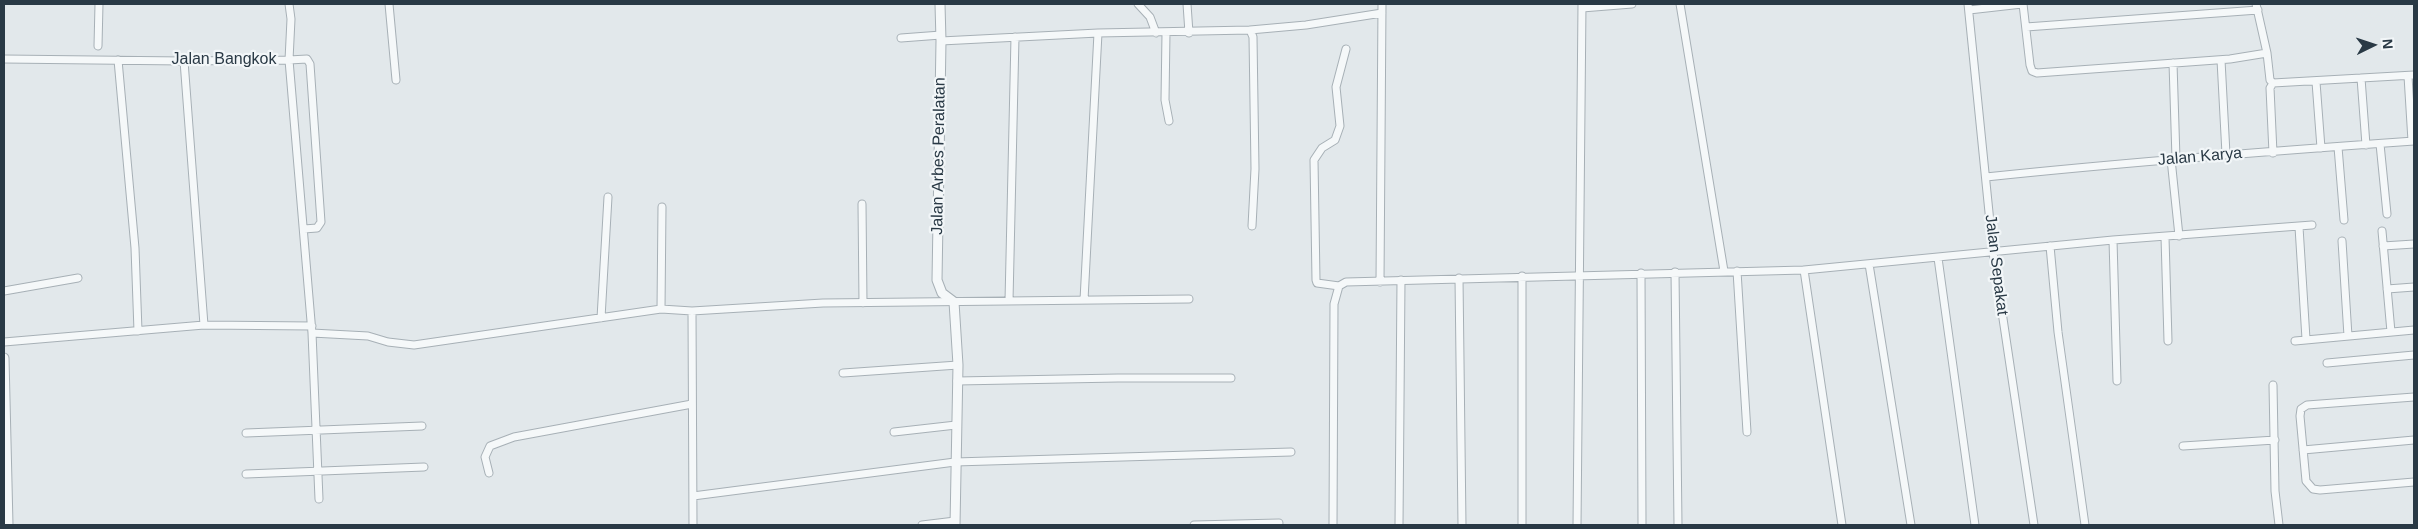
<!DOCTYPE html>
<style>
body{margin:0}
#map{position:relative;width:2418px;height:529px;overflow:hidden;background:#e2e8eb;font-family:Arial,sans-serif}
canvas{display:block}
.frame{position:absolute;inset:0;border:5px solid #293945;pointer-events:none}
.north{position:absolute;left:2348px;top:20px;width:50px;height:50px;-webkit-text-stroke:4px #f2f6f8;paint-order:stroke;rotate:86deg;font-size:14px;font-weight:700;line-height:20px;text-align:center;color:#293945}
.north::after{content:'';display:block;margin:auto;width:18px;height:22px;background:#293945;clip-path:polygon(50% 0,100% 100%,50% 72%,0 100%)}
</style>
<div id="map">
<canvas width="2418" height="529"></canvas>
<div class="frame"></div>
<div class="north">N</div>
</div>
<script>
const context = document.querySelector('canvas').getContext('2d');
context.lineJoin = 'round';
function stroke(path, color, width, dash) {
  context.strokeStyle = color;
  context.lineWidth = width;
  context.lineCap = dash ? 'butt' : 'round';
  context.setLineDash(dash || []);
  context.stroke(path);
}
function drawText(font, color, halo, rows, align = 'center') {
  context.font = font + ' Arial,sans-serif';
  context.lineWidth = 4.5;
  context.setLineDash([]);
  context.textBaseline = 'middle';
  context.strokeStyle = halo;
  context.fillStyle = color;
  for (const [text, x, y, turn = 0] of rows) {
    context.save();
    context.translate(x, y);
    context.rotate((+turn || 0) * Math.PI / 180);
    context.textAlign = isNaN(turn) ? turn : align;
    if (halo) context.strokeText(text, 0, 0);
    context.fillText(text, 0, 0);
    context.restore();
  }
}
const minor = new Path2D(`
 M 289,4 L 291,19 L 289,60 L 307,59 L 310,64 L 321,222 L 317,228 L 304,229
 M 389,4 L 396,80
 M 1138,4 L 1150,17 L 1156,33
 M 1187,4 L 1189,33
 M 1680,4 L 1724,271
 M 1968,4 L 1993,252 L 2034,525
 M 2023,4 L 2030,65 L 2032,71 L 2037,73 L 2230,59 L 2267,53
 M 2256,4 L 2267,53 L 2270,80 L 2273,83 L 2414,75
 M 1582,8 L 1632,4
 M 1969,10 L 2022,4
 M 2026,27 L 2258,10
 M 1250,30 L 1306,25 L 1382,13
 M 1166,33 L 1165,100 L 1169,121
 M 901,38 L 941,35
 M 941,41 L 1098,33 L 1250,30 L 1253,37 L 1255,169 L 1252,226
 M 98,46 L 99,4
 M 4,59 L 184,61 L 289,60 L 312,333 L 319,499
 M 118,60 L 135,248 L 138,331
 M 2221,60 L 2226,154
 M 184,61 L 204,325
 M 2173,63 L 2176,159
 M 2408,76 L 2412,141
 M 2361,78 L 2366,145
 M 2316,82 L 2321,148
 M 2273,83 L 2270,88 L 2273,153
 M 2380,144 L 2387,214
 M 2338,147 L 2344,220
 M 2171,159 L 2179,236
 M 1986,177 C 2129,162 2271,151 2414,141
 M 862,204 L 863,303
 M 2299,227 L 2306,339
 M 2382,231 L 2391,332
 M 2165,237 L 2168,341
 M 2113,240 L 2117,381
 M 2342,241 L 2348,336
 M 2050,246 L 2058,332 L 2085,525
 M 2383,246 L 2414,244
 M 1938,258 L 1975,525
 M 1869,264 L 1911,525
 M 1804,270 L 1842,525
 M 1737,271 L 1747,432
 M 1675,272 L 1678,525
 M 1641,273 L 1642,525
 M 1459,278 L 1462,525
 M 1380,282 L 1382,4
 M 1339,286 L 1317,283 L 1316,280 L 1314,160 L 1322,148 L 1335,140 L 1340,126 L 1336,87 L 1346,49
 M 2387,289 L 2414,287
 M 4,291 L 78,278
 M 1084,300 L 1098,33
 M 1009,301 L 1015,37
 M 661,309 L 662,207
 M 692,311 L 693,525
 M 601,318 L 608,197
 M 312,333 L 368,336 L 388,342 L 414,345 L 661,309 L 692,311 L 823,303 L 1189,299
 M 2295,341 L 2414,330
 M 4,342 L 204,325 L 312,326
 M 2327,363 L 2414,355
 M 843,373 L 958,365
 M 957,381 L 1118,378 L 1231,378
 M 2273,385 L 2275,491 L 2279,525
 M 2414,397 L 2307,405 L 2301,409 L 2300,416 L 2306,481 L 2313,489 L 2320,490 L 2414,482
 M 894,432 L 956,425
 M 246,433 L 422,426
 M 2183,446 L 2275,440
 M 2303,450 L 2414,440
 M 489,473 L 485,457 L 490,446 L 514,437 L 692,404
 M 246,474 L 424,467
 M 693,496 L 955,462 L 1291,452
 M 922,525 L 955,521
 M 1194,525 L 1279,523
 M 1333,525 L 1334,304 L 1339,286 L 1346,282 L 1804,270 L 2113,240 L 2312,225
 M 1399,525 L 1401,280
 M 1522,525 L 1522,276
 M 1577,525 L 1582,4`);
const tertiary = new Path2D(`
 M 940,4 L 941,41 L 937,280 L 942,293 L 954,302 L 958,365 L 955,525
 M 4,358 L 8,525`);
stroke(minor, '#a7b0b6', 9);
stroke(tertiary, '#a7b0b6', 11);
stroke(minor, '#f5f8f9', 7);
stroke(tertiary, '#f5f8f9', 9);
drawText('16px', '#293945', '#f2f6f8', [
 ["Jalan Bangkok",224,60],
 ["Jalan Arbes Peralatan",939,156,-89],
 ["Jalan Karya",2200,157,-5],
 ["Jalan Sepakat",1996,265,83]
]);
</script>
